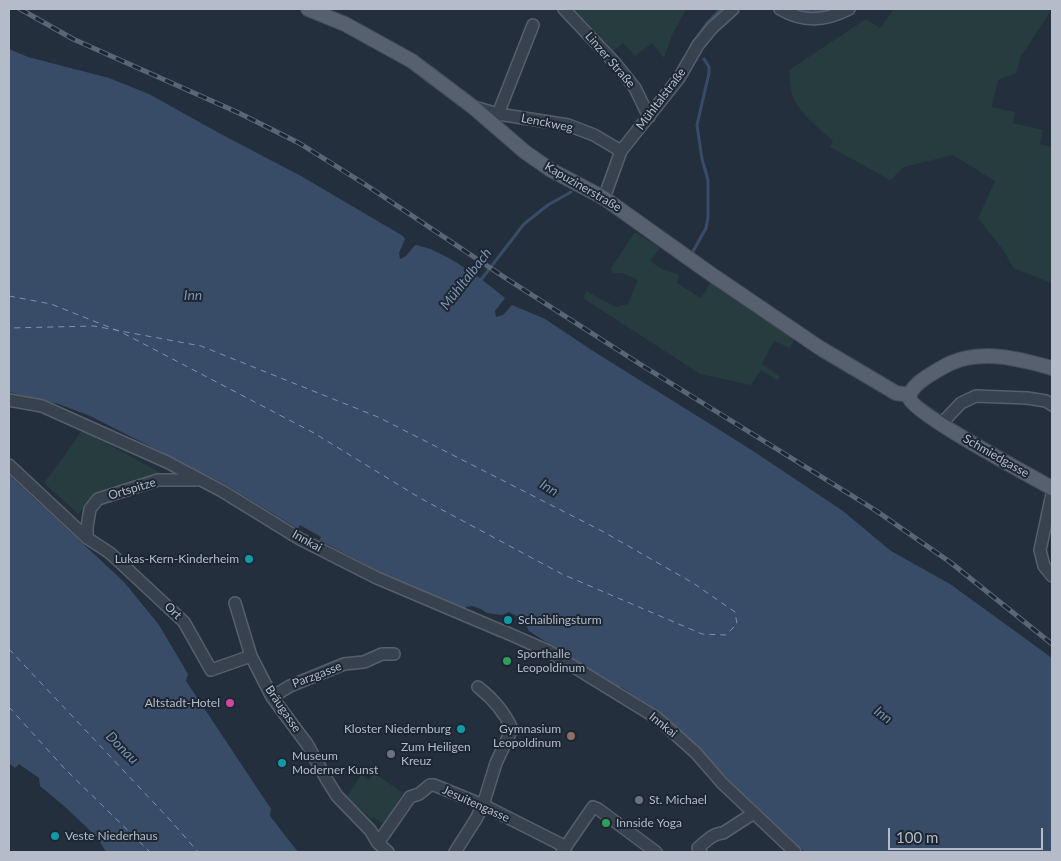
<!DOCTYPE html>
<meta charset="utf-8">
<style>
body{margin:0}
#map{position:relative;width:1061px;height:861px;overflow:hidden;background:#242f3e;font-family:Lato,sans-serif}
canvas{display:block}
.frame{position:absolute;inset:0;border:10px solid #b4bcc9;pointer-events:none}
.scale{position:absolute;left:888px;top:828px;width:155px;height:22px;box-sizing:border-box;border:2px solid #b4bcc9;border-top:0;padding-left:6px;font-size:15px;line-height:18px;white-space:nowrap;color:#b4bcc9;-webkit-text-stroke:4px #1d2633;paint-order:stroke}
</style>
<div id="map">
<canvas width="1061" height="861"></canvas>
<div class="frame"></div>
<div class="scale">100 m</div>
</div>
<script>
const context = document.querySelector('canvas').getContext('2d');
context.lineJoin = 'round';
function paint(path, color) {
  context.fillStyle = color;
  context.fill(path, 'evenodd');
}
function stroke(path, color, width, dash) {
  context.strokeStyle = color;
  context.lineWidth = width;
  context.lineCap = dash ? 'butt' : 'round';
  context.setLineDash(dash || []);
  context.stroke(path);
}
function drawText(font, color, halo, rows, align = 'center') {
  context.font = font + ' Lato,sans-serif';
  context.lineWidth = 4;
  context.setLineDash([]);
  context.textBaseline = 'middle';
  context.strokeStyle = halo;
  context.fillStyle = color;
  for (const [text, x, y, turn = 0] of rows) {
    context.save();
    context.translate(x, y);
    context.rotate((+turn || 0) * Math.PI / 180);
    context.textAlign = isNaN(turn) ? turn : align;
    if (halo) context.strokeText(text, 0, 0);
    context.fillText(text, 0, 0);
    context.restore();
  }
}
paint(new Path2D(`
 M 574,9 L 686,9 L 672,35 L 664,58 L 652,43 L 635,56 L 623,43 L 613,51 Z
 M 894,9 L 1052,9 L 1020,58 L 1016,73 L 998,80 L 992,107 L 1015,112 L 1013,123 L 1043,130 L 1040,144 L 1052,147 L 1052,283 L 1013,268 L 1004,251 L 978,218 L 995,181 L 953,155 L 904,167 L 890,180 L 830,147 L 833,141 C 818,127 799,114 792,94 C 790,87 790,78 789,70 L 866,19 L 880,28 Z
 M 635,232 L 660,248 L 650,261 L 660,268 L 679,275 L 677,283 L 701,298 L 712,281 L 795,338 L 790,348 L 774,341 L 762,364 L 780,377 L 777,380 L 761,370 L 751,385 L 700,374 L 583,298 L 586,291 L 616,307 L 628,304 L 638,280 L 622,273 L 613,273 L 611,268 Z
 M 82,430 L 161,473 L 97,492 L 78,514 L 44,483 L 65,455 Z
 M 374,773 L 403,793 L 399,799 L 400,803 L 386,822 L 383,823 L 373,817 L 372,819 L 355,806 L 355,804 L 347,797 L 361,775 L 369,780 Z`), '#263c3f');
paint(new Path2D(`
 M 9,49 L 28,57 L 109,78 L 149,94 L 217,132 L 301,176 L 403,236 L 405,239 L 399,253 L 400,259 L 406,256 L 415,245 C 441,248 485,281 505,298 L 495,311 L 496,317 L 503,315 L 512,305 L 545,319 L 593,351 L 750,449 L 843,511 L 891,551 L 950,584 L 1052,658 L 1052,852 L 805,852 L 775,828 L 681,731 L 661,713 L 621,687 L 619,689 L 529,631 C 522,617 524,620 509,612 L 502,615 L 487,613 L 481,609 L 472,606 L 466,607 L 464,611 L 382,573 L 319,540 L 321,537 L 300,525 L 298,529 L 223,483 L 90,416 L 59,404 L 9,392 Z
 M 9,475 L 124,582 L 159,625 L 188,674 L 186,681 L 271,809 L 270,816 L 298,852 L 106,852 L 97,837 L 63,805 L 40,786 L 39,778 L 19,764 L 15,768 L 9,763 Z`), '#394c67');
stroke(new Path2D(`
 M 796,9 L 811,12 L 832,9
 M 691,46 L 707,23 L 721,9
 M 691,255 L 706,228 L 708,218 L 708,180 L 702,159 L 697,125 L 709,73 L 709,67 L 704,59
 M 480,281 L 524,224 L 548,205 L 571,192`), '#394c67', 3);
stroke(new Path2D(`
 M 9,296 L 51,304 L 119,331 L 314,433 L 420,498 L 562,574 L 702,634 L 726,635 L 737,624 L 735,612 L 693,583 L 602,531 L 378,417 L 201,346 L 94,326 L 9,328
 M 9,649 L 171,821 L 198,852
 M 9,707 L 65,769 L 150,852`), '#7c92b1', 1, [6, 5]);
const minor = new Path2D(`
 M 564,9 L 615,63 L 635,88 L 649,117
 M 780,9 C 804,23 825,21 849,9
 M 474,107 L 498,114 L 568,125 L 594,135 L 621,151
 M 498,114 L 533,25
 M 604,198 L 621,151 L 679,78 L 698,45 L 712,28 L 733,9
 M 9,400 L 42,406 L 167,462 L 222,491 L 300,539 L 377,578 L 502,631
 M 941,424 L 961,403 L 976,396 L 1027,398 L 1046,401 L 1052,405
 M 9,465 L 87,538 L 110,553 L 184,622 L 211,670 L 251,656
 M 1052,494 L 1040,550 L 1044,566 L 1052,576
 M 87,538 L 87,527 L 90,509 L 98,499 L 158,480 L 196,480
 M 235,603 L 251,656 L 272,697 L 307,744 L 327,780 L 337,796 L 370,830 L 378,843 L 388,852
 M 505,632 L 548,651 L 657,718 L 696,753 L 722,783 L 795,852
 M 272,697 L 290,686 L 344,664 L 364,662 L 382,654 L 394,654
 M 378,843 L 410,797 L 419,794 L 430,785 L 434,785 L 483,805 L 566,847
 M 455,852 L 476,819 L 483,805 L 496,763 L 512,729 C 505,713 492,698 478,687
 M 562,852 L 593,807 L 598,809 L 656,852
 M 701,852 L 698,848 C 705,842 713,833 723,833 L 754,813`);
const major = new Path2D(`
 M 308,9 L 345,24 L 412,61 L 473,107 L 525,152 L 551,170 L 604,198 L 708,272 L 820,348 L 896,393 L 910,395
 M 1052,368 C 1020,359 983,349 951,363 C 942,367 933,373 925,378 C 919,382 908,391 910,399 C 915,414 1032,477 1052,488`);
stroke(minor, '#565f6c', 14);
stroke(major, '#414a57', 16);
stroke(minor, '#38414e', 11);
stroke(major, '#56606e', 14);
const rail = new Path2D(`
 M 20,9 L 73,39 L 239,113 L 299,143 L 363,183 L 507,279 L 643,366 L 875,510 L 950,562 L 1052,644`);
stroke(rail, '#5a6575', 5);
stroke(rail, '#1d2633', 3, [9]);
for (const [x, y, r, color] of [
 [249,559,5,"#0f9aa8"],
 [508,620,5,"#0f9aa8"],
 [507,661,5,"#2e9e5b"],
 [230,703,5,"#d1479c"],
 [461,729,5,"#0f9aa8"],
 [571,736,5,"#8d6e63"],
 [391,754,5,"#6b7280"],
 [282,763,5,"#0f9aa8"],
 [639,800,5,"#6b7280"],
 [606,823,5,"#2e9e5b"],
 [55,836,5,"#0f9aa8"]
]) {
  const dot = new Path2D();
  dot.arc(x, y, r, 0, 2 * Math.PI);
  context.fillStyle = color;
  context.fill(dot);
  stroke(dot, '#1d2633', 2);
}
drawText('12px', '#b4bcc9', '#1d2633', [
 ["Linzer Straße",610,60,49],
 ["Mühltalstraße",661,99,-53],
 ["Lenckweg",547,123,11],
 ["Kapuzinerstraße",583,187,30],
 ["Schmiedgasse",996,456,30],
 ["Ortspitze",132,489,-17],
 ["Innkai",307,541,29],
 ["Ort",173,611,45],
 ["Parzgasse",317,675,-21],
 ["Bräugasse",283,709,56],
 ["Innkai",663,725,39],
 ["Jesuitengasse",476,804,24]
]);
drawText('12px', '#b4bcc9', '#1d2633', [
 ["Lukas-Kern-Kinderheim",239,559,"right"],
 ["Schaiblingsturm",518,620],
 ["Sporthalle",517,654],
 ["Leopoldinum",517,668],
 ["Altstadt-Hotel",220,703,"right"],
 ["Kloster Niedernburg",451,729,"right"],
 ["Gymnasium",561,729,"right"],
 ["Leopoldinum",561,743,"right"],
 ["Zum Heiligen",401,747],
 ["Kreuz",401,761],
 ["Museum",292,756],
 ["Moderner Kunst",292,770],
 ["St. Michael",649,800],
 ["Innside Yoga",616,823],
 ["Veste Niederhaus",65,836]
], 'left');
drawText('italic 14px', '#7c92b1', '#1d2633', [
 ["Mühltalbach",466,279,-52],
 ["Inn",193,295],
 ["Inn",549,488,31],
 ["Inn",883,715,37],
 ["Donau",122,748,45]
]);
</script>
